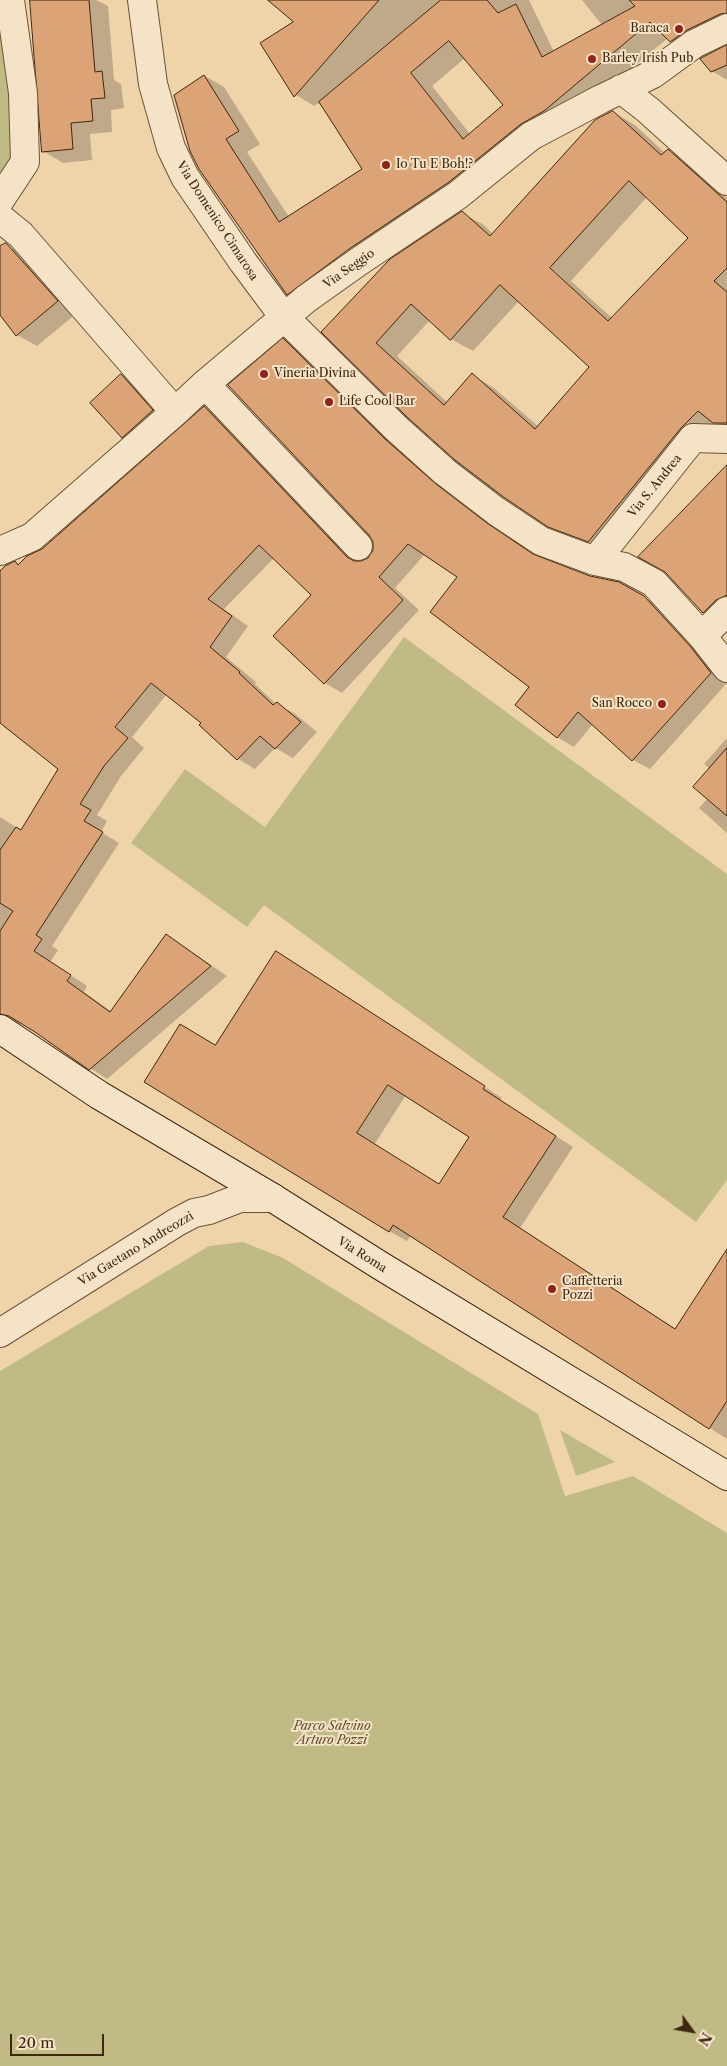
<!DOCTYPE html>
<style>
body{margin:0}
#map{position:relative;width:727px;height:2066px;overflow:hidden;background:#efd4aa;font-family:"Libre Caslon Text",serif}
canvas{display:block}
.north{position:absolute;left:667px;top:2006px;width:50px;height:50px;-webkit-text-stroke:4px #f5e3c8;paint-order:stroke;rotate:122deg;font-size:14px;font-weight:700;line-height:20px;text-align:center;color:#3f270f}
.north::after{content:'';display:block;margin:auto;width:18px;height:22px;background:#3f270f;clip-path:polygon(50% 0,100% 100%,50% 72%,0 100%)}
.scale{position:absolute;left:10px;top:2034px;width:94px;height:22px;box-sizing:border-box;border:2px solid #3f270f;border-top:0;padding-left:6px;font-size:15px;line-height:18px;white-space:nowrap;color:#3f270f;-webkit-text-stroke:4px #f5e3c8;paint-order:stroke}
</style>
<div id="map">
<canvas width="727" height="2066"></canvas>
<div class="north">N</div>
<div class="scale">20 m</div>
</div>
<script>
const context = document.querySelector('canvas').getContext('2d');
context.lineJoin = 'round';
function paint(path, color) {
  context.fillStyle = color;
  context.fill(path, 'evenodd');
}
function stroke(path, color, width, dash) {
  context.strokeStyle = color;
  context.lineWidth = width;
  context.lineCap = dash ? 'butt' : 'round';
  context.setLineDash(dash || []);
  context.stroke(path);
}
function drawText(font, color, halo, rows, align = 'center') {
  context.font = font + ' "Libre Caslon Text",serif';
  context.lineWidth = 4;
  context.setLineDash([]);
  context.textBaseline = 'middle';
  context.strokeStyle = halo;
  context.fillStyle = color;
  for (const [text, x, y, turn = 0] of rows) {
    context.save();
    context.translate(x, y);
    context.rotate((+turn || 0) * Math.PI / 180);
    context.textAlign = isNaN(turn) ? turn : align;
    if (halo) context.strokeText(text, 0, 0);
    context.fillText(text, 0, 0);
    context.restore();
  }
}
paint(new Path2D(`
 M 0,15 L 15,119 L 10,166 L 0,186 Z
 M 404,637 L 727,874 L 727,1180 L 696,1222 L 264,905 L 247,927 L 131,843 L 185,769 L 265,827 Z
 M 243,1242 L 283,1258 L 538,1414 L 565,1496 L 633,1476 L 727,1533 L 727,2066 L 0,2066 L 0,1371 L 209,1246 Z
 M 560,1430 L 615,1462 L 576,1476 Z`), '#c0bb84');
paint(new Path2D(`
 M 31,0 L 96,0 L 108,6 L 114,80 L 121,84 L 124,108 L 111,110 L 112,132 L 90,134 L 92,160 L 63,163 L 43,151 Z
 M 270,0 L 529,0 L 554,52 L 602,25 L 582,0 L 727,0 L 727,33 L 692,54 L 668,38 L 566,123 L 309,306 L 288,294 L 198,81 L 203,75 L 224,87 L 260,144 L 247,152 L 289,217 L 364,169 L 321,102 L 314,106 L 293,93 L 295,22 ZM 465,58 L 505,105 L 470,134 L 432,86 ZM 353,245 L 355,247 L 294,291 L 294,288 Z
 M 727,47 L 727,80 L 712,71 Z
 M 613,112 L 635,125 L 665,153 L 668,150 L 690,163 L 727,198 L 727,430 L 718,425 L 703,441 L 610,553 L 571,539 L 549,526 L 323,332 L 462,213 L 484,225 L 493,234 ZM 647,197 L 690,238 L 612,318 L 571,281 ZM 519,301 L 591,367 L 539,427 L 494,388 L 472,375 L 448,403 L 397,356 L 430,320 L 451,339 L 473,351 Z
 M 6,245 L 26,256 L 77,313 L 37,346 L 17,335 L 0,313 L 0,247 Z
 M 284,340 L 301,350 L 403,451 L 453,496 L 504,535 L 538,557 L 644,597 L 662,607 L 707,657 L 727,683 L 650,769 L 633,760 L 593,724 L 574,747 L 557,737 L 531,687 L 459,577 L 425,554 L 395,588 L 419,610 L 342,693 L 325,683 L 275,636 L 313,595 L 274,558 L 224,609 L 248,626 L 226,657 L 256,682 L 255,684 L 276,704 L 294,713 L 317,732 L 293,758 L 275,748 L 255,769 L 238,759 L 201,725 L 203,722 L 167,694 L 132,737 L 144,748 L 121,776 L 97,815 L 107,821 L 101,832 L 119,843 L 52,946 L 58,950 L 50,962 L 87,986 L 84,992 L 112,1012 L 167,935 L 227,976 L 107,1079 L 22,1024 L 13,1024 L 0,1016 L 0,817 L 22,831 L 60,768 L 0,721 L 0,573 L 15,563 L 19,565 L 43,550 L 204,408 L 222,417 L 359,562 L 369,559 L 374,550 L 374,542 Z
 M 121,375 L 135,383 L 166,419 L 136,444 L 123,437 Z
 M 727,467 L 727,622 L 724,625 L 703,612 Z
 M 727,738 L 727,833 L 699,808 L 708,798 L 710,769 L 704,764 Z
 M 277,953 L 502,1098 L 500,1100 L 573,1147 L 520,1228 L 676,1329 L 727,1251 L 727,1439 L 411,1235 L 407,1241 L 389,1231 L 215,1047 ZM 406,1095 L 471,1137 L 440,1185 L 374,1145 Z`), '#0003');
const building = new Path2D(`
 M 30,0 L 89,0 L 95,72 L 102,71 L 105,98 L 91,99 L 93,121 L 71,123 L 73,149 L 42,152 Z
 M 268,0 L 379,0 L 294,97 L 260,43 L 293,22 Z
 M 441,0 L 487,0 L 498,13 L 516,4 L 542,57 L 635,6 L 629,0 L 727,0 L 727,13 L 720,14 L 687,30 L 670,42 L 650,22 L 544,111 L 521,124 L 449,182 L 349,249 L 287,295 L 199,169 L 190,151 L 174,95 L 204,75 L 239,131 L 226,139 L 279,222 L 362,169 L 319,102 ZM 449,41 L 503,105 L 463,139 L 411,73 Z
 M 727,45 L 727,65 L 711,72 L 700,59 Z
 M 613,111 L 661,155 L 668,149 L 727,202 L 727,268 L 714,281 L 727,292 L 727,423 L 713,423 L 698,411 L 681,428 L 588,542 L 548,527 L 505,498 L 455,460 L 407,417 L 321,332 L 390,259 L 462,211 L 490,236 L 595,120 ZM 629,181 L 688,238 L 608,321 L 550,268 ZM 500,285 L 589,367 L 535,429 L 472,373 L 444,405 L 376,343 L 411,304 L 450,340 Z
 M 6,243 L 58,301 L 16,336 L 0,315 L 0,246 Z
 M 283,338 L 385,439 L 436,484 L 487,523 L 533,554 L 590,576 L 619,582 L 644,596 L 690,646 L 711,673 L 632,761 L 578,712 L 557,738 L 515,705 L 529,687 L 430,612 L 457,577 L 408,544 L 379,577 L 403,600 L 324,684 L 273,636 L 311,595 L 259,545 L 208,599 L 232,616 L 210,647 L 240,672 L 239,673 L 273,705 L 277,702 L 301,722 L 275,749 L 260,736 L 237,760 L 199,725 L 201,723 L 151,683 L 115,727 L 128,738 L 104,766 L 80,804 L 91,810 L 84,821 L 103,832 L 36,935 L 42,939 L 34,951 L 71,975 L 67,981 L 110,1012 L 166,934 L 211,966 L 89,1070 L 35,1032 L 9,1016 L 0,1014 L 0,931 L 13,911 L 0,903 L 0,850 L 16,827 L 21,830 L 58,769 L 0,723 L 0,571 L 5,566 L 15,561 L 18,565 L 27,556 L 42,549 L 204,406 L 347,557 L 354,561 L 361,561 L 368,558 L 373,550 L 373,542 L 369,535 L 228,385 Z
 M 121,374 L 153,410 L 122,438 L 90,403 Z
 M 727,465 L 727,595 L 716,600 L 703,613 L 665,572 L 638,557 Z
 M 727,748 L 727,816 L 693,787 Z
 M 276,951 L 485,1086 L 483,1089 L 556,1136 L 503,1217 L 675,1329 L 727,1249 L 727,1401 L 709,1429 L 393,1225 L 389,1232 L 144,1082 L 180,1024 L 215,1045 ZM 388,1085 L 469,1137 L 439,1184 L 357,1133 Z`);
paint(building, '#dba376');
stroke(building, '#3f270f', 1);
const street = new Path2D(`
 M 142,0 L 153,84 L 171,148 L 185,177 L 243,262 L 284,317 L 396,428 L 445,472 L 496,511 L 541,541 L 595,561 L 624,567 L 654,583 L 702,636 L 727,668
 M 621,89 L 648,110 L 727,181
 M 0,200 L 25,162 L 23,93 L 10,0
 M 0,218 L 21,235 L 175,412
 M 205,384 L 358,546
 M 0,551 L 32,537 L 175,412 L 205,384 L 306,299 L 358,262 L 458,195 L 531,136 L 601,99 L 653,74 L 694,44 L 727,28
 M 595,561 L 693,438 L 727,439
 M 702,636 L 727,611
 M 0,1333 L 177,1222 L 194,1213 L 209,1210 L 240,1198 L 273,1198`);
const secondary = new Path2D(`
 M 0,1029 L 99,1095 L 273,1198 L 381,1266 L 727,1476`);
stroke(street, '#6b5236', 30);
stroke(secondary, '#3f270f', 30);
stroke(street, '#f5e3c8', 28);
stroke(secondary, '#f5e3c8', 28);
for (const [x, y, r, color] of [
 [679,29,5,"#8f2418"],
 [592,59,5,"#8f2418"],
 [386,165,5,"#8f2418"],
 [264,374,5,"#8f2418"],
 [329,402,5,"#8f2418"],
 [662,704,5,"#8f2418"],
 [552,1289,5,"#8f2418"]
]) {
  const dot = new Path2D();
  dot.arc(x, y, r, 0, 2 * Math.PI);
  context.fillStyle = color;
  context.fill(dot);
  stroke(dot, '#f5e3c8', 2);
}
drawText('12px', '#3f270f', '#f5e3c8', [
 ["Baraca",669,29,"right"],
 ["Barley Irish Pub",602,59],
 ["Io Tu E Boh!?",396,165],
 ["Vineria Divina",274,374],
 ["Life Cool Bar",339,402],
 ["San Rocco",652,704,"right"],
 ["Caffetteria",562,1282],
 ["Pozzi",562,1296]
], 'left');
drawText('12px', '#3f270f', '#f5e3c8', [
 ["Via Domenico Cimarosa",217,221,57],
 ["Via Seggio",349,269,-35],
 ["Via S. Andrea",655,486,-51],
 ["Via Gaetano Andreozzi",136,1249,-31],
 ["Via Roma",362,1255,32]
]);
drawText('italic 12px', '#5f4c2c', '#f5e3c8', [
 ["Parco Salvino",332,1727],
 ["Arturo Pozzi",332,1741]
]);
</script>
